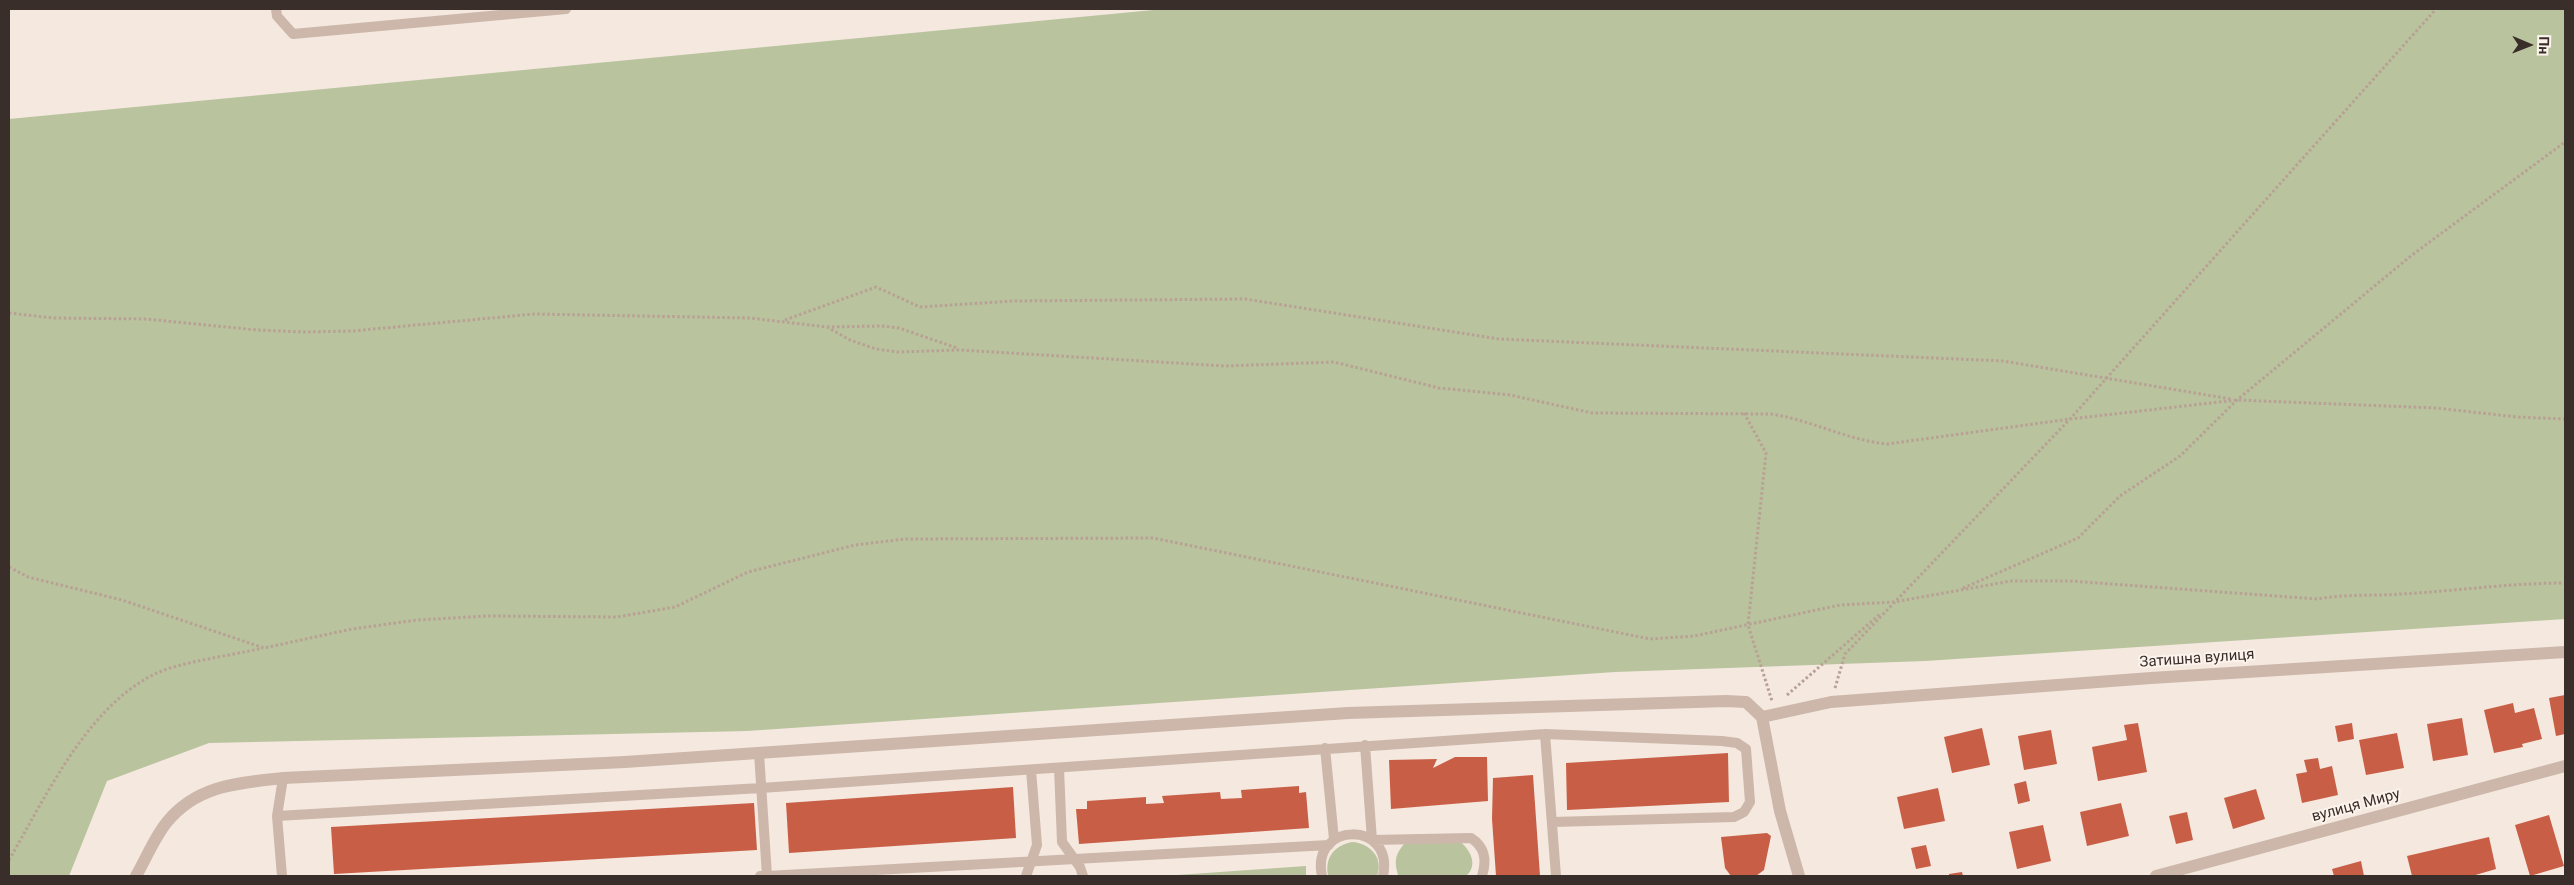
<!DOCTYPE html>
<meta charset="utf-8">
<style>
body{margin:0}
#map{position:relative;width:2574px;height:885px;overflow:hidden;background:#f4e8df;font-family:Roboto,sans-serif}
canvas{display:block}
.frame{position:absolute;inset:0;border:10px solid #3a2e2a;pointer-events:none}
.north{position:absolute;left:2504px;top:20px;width:50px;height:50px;-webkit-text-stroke:4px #fbf3ec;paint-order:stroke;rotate:91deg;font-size:14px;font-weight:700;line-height:20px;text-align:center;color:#3a2e2a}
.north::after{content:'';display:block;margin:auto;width:18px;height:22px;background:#3a2e2a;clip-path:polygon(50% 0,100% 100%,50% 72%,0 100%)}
</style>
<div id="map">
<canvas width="2574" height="885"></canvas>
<div class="frame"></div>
<div class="north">Пн</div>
</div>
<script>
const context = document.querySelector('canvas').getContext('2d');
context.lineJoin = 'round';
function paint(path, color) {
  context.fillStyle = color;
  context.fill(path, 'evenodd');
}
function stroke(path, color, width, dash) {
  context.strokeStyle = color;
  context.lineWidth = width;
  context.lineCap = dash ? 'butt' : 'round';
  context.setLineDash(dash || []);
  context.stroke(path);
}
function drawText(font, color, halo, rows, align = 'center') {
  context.font = font + ' Roboto,sans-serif';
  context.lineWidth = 4;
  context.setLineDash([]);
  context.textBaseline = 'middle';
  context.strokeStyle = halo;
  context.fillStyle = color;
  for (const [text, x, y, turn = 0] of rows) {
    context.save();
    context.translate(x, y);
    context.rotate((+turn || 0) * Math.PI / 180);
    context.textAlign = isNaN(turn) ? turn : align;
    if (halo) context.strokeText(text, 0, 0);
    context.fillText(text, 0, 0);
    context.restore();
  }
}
paint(new Path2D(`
 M 1164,9 L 2565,9 L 2565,619 L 1925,661 L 1615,672 L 747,731 L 209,743 L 107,781 L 69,876 L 9,876 L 9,119 Z
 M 1459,841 C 1470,849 1479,865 1466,876 L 1398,875 C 1394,861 1395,854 1405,843 Z
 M 1352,842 C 1370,843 1384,858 1377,876 L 1328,875 C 1325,857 1334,846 1352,842 Z
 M 1306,866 L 1306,876 L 1163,876 Z`), '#b9c39e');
paint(new Path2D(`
 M 2565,695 L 2565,734 L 2556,736 L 2549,698 Z
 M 2513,703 L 2515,713 L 2534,708 L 2542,739 L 2522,744 L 2523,747 L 2494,753 L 2484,710 Z
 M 2462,718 L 2468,755 L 2433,761 L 2427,724 Z
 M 2138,723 L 2147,772 L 2098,781 L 2092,747 L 2127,740 L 2124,725 Z
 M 2352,723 L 2354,739 L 2338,742 L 2335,726 Z
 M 1982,728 L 1990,765 L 1952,773 L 1944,737 Z
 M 2051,730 L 2057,764 L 2024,770 L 2018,736 Z
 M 2397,733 L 2404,768 L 2366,775 L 2359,740 Z
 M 1728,753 L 1729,802 L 1567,810 L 1566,763 Z
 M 1455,757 L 1487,757 L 1488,801 L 1391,809 L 1389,760 L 1437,759 L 1433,768 Z
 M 2318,758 L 2320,769 L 2332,766 L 2338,795 L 2302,803 L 2296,774 L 2307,772 L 2304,760 Z
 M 1533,775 L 1540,876 L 1496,876 L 1492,819 L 1493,778 Z
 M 2026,781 L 2030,801 L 2018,804 L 2014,784 Z
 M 1299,786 L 1299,793 L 1306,792 L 1309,828 L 1079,844 L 1076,809 L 1087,809 L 1087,801 L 1146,797 L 1146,804 L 1164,803 L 1162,796 L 1220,792 L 1221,799 L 1242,798 L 1241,790 Z
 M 1013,787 L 1016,838 L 789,853 L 786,803 Z
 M 1938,788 L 1945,821 L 1904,829 L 1897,797 Z
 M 2256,789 L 2265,819 L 2233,829 L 2224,798 Z
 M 754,803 L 757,850 L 334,874 L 331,827 Z
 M 2121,803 L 2129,836 L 2087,846 L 2080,812 Z
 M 2187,812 L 2193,840 L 2176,844 L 2169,816 Z
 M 2549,815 L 2564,866 L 2530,876 L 2515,825 Z
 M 2043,825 L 2051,861 L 2017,869 L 2009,832 Z
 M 1767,833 L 1771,836 L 1764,870 L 1756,876 L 1731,876 L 1725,868 L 1721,837 Z
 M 2489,837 L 2496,869 L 2472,876 L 2412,876 L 2407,856 Z
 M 1926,845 L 1931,866 L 1916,869 L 1911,848 Z
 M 2361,861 L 2364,876 L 2334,876 L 2332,869 Z
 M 1962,872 L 1963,876 L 1949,876 L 1949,874 Z`), '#c95e47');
stroke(new Path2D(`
 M 9,313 L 53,318 L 147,319 L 257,330 L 304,332 L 352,331 L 534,314 L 750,318 L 827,327 L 850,340 L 876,349 L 897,352 L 960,350 L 1225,366 L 1334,362 L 1439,388 L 1510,395 L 1592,413 L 1771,414 C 1811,420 1847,440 1887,444 L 2070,419 L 2237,400 L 2436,408 L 2517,417 L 2565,419
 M 785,320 L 876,287 L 920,307 L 1013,301 L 1245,299 L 1499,339 L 2003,361 L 2231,399
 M 827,327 L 882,326 L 899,328 L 957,348
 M 1744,413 L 1766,453 L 1748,625 L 1772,701
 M 9,567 L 28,577 L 122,600 L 264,648 L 352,629 L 417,620 L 487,616 L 617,617 L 675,607 L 748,572 L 855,545 L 905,539 L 1153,538 L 1650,639 L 1694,636 L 1840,605 L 1894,602 L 2011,581 L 2070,581 L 2317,599 C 2345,594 2373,596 2401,594 C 2456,591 2510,583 2565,583
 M 1963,588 L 2078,538 L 2120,496 L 2180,456 L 2237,400 L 2412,255 L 2565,142
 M 1835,688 L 1845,654 L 2070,419 L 2436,9
 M 1787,695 L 1880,614
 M 9,860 C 47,795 93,693 170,668 C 200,659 233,655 263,648`), '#b8a194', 3, [2.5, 2.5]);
stroke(new Path2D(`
 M 276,9 L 277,16 L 293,34 L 566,9
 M 1545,734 L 1556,876
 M 1365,745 L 1372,840 L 1471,838 C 1485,847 1487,860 1482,876
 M 1325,748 L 1334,839
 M 759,753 L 767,876 L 760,876
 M 1059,768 L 1062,842 L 1080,867 L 1083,876
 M 277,816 L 283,778
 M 282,876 L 277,816 L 761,788 L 1545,734 L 1722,741 L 1737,743 L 1746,749 L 1750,802 L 1744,812 L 1734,817 L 1553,822
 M 767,876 L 1329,845
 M 1026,876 L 1037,845 L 1031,770
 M 1322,876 C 1310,821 1395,820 1383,876`), '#ccb7aa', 10);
stroke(new Path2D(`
 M 1762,717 L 1831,702 L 2151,678 L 2565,652
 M 136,876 C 146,859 154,838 167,822 C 197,785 238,783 283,778 L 625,762 L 1348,713 L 1726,701 L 1746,702 L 1762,717 L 1780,811 L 1799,876
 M 2156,876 L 2565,766`), '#ccb7aa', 12);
drawText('15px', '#3a2e2a', '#fbf3ec', [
 ["Затишна вулиця",2197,659,-4],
 ["вулиця Миру",2356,806,-15]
]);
</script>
